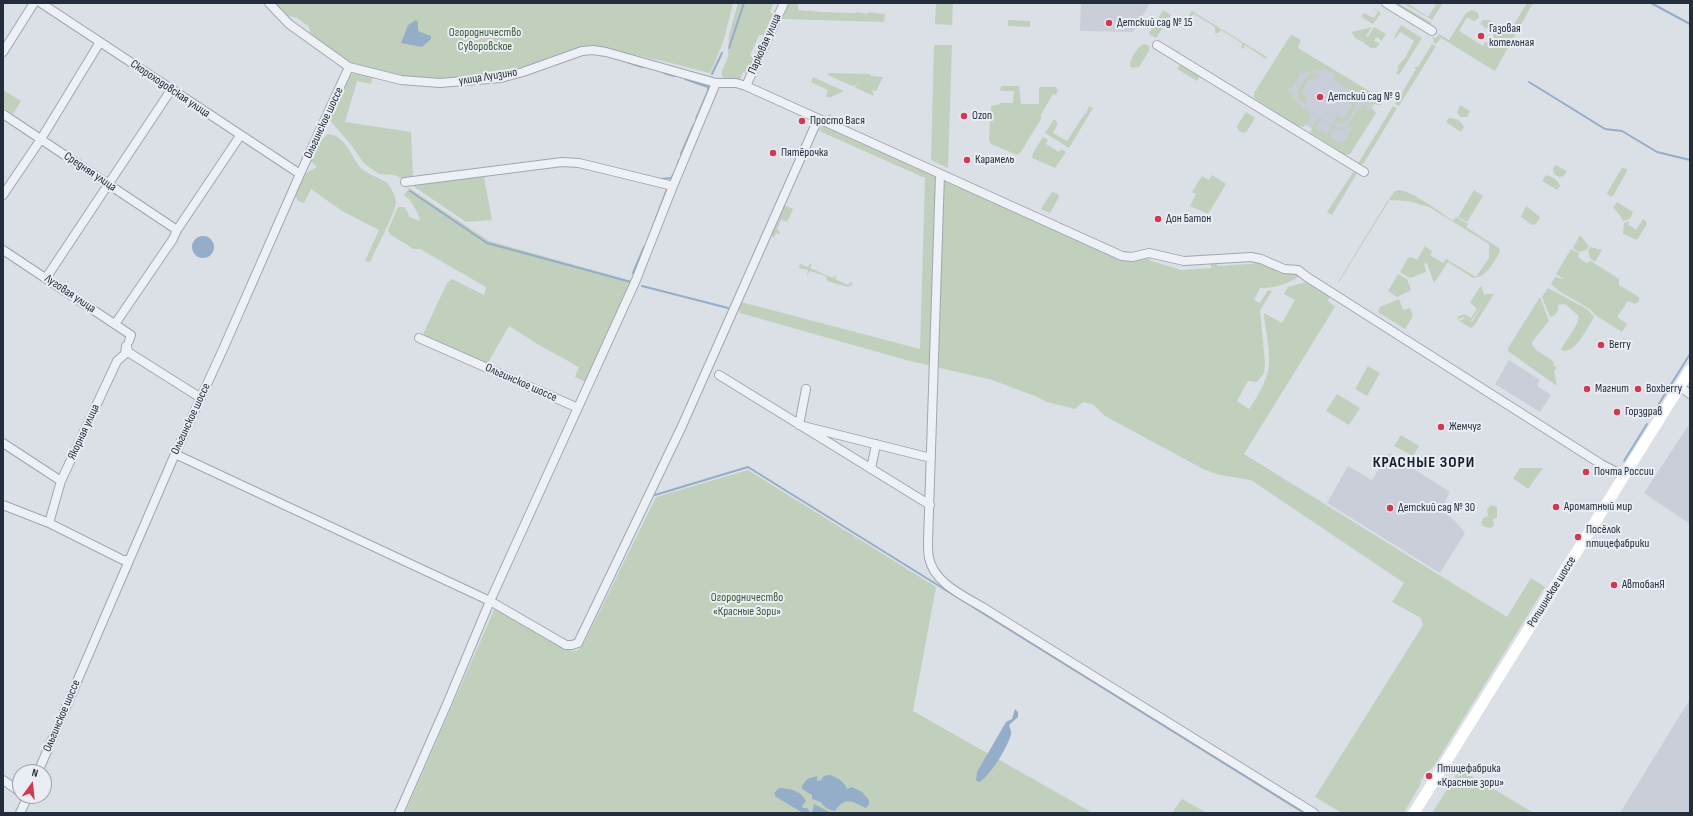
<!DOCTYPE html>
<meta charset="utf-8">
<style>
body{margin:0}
#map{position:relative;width:1693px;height:816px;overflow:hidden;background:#dbdfe6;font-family:"Sofia Sans Condensed",sans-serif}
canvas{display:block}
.frame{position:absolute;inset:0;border:4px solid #242d3c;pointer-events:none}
.north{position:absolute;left:12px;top:764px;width:40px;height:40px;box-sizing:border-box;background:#eaeef4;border:1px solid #9ba1aa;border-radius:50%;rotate:15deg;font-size:11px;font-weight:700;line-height:16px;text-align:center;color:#242d3c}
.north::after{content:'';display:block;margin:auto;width:14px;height:18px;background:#d2384f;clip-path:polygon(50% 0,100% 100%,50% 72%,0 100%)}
</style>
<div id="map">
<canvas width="1693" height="816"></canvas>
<div class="frame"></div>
<div class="north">N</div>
</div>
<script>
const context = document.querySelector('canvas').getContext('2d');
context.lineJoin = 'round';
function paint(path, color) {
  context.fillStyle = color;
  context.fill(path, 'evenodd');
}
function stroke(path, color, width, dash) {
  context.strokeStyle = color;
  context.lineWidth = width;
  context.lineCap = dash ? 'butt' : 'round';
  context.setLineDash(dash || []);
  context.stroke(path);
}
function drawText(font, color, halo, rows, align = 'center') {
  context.font = font + ' "Sofia Sans Condensed",sans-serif';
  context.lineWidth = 4;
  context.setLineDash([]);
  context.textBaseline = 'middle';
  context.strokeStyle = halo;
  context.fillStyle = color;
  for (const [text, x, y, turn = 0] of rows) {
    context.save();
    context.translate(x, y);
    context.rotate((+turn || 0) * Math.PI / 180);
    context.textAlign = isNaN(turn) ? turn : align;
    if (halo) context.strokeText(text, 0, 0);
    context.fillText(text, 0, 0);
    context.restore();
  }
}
paint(new Path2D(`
 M 1081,3 L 1150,3 L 1133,32 L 1080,31 Z
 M 1297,47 L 1376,102 L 1342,147 L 1265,100 Z
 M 1509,360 L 1540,380 L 1537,386 L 1551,395 L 1540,412 L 1495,384 Z
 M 1690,423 L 1690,524 L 1644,493 Z
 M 1389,453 L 1450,492 L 1446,499 L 1445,513 L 1455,521 L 1465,533 L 1440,573 L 1327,503 L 1348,466 L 1372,480 Z
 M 1690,699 L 1690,813 L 1620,813 Z`), '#c9ced8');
paint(new Path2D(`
 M 273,3 L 733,3 L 724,39 L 711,72 L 709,73 L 671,63 L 603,48 L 504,73 L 486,76 L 427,80 L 426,78 L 409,78 L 358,67 L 311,36 L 309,27 L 297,18 L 285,15 Z
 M 738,3 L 774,3 L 770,12 L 774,14 L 765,35 L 759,35 L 750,55 L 754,58 L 747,74 L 743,72 L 740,80 L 724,79 L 722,76 L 722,71 L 728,57 L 729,35 Z
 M 789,3 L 798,3 L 798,10 C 818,12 836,13 856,13 L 857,12 L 868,14 L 868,12 L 885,14 L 884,22 L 783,19 L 783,17 Z
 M 936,3 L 953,3 L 952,25 L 935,24 Z
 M 1398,3 L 1432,23 L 1430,25 L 1427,24 L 1399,6 Z
 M 1403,3 L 1407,3 L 1428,17 L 1437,3 L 1443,3 L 1432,20 Z
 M 1527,3 L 1533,3 L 1495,71 L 1441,38 L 1436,44 L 1433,42 L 1434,40 L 1432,37 L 1436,38 L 1439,34 L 1449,40 L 1466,13 L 1472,10 L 1478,13 L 1479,18 L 1474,21 L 1467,17 L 1459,31 L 1483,46 L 1485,42 L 1491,43 L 1494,36 L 1491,31 L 1480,24 L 1483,20 L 1489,20 L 1510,31 Z
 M 1369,5 L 1381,13 L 1373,24 L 1361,17 L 1364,13 L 1374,18 L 1378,12 Z
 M 1163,10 L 1171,15 L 1156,38 L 1149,34 L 1149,33 Z
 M 1192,11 L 1267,57 L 1266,59 L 1245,45 L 1243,49 L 1241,48 L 1242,43 L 1221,30 L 1218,33 L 1215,33 L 1215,27 L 1194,14 L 1190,17 L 1189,15 Z
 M 1008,20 L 1030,21 L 1030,27 L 1008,26 Z
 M 1401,25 L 1422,38 L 1399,75 L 1396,73 L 1399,69 L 1397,67 L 1405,58 L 1414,41 L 1400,32 L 1396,38 L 1394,37 Z
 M 1372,27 L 1366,36 L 1368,37 L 1374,27 L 1386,34 L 1381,42 L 1381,40 L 1376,37 L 1374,41 L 1380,43 L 1376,48 L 1371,48 L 1364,43 L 1363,41 L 1362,42 C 1358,39 1353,38 1352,32 Z
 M 1292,35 L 1301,40 L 1298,48 L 1384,100 L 1381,105 L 1372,104 L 1333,80 L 1336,75 L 1324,68 L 1321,72 L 1312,70 L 1304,74 L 1299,71 L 1298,74 L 1300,75 L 1292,88 L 1289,87 L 1287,91 C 1293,95 1295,102 1302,106 L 1301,109 L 1303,110 L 1304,108 L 1310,112 L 1311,117 L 1304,127 L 1296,125 L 1257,100 L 1254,97 L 1254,93 L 1290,36 Z
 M 1144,44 L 1149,46 L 1149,51 L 1139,67 L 1132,68 L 1130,66 C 1130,59 1138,46 1144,44 Z
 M 1432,44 L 1436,46 L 1399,106 L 1395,104 L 1398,98 L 1396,96 L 1400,96 L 1416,69 L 1414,67 L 1418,67 Z
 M 934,45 L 952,45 L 948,168 L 931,160 Z
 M 1182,65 L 1198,75 L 1199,78 L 1197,81 L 1177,69 L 1179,66 Z
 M 357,72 L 373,77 L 371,84 L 357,81 L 345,122 L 411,132 L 413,177 L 403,179 L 394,175 L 379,174 L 370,168 L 363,162 L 351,145 L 330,120 L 334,105 L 350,75 Z
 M 829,73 L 870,74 L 871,76 L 883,77 L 876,91 L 872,90 L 874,96 L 854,87 L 859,84 L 852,86 L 828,75 Z
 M 1314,73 L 1319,75 L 1317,78 L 1314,77 L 1313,79 L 1310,78 L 1301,93 L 1308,98 L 1305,104 L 1298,98 C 1296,90 1305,75 1314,73 Z
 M 813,77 L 844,91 L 829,98 L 826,96 L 828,90 L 811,82 Z
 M 1001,86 L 1019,86 L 1021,104 L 1039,104 L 1039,89 L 1041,87 L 1055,87 L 1058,90 L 1056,95 L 1053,94 L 1040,116 L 1042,117 L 1021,152 L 1017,155 L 991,144 L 989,140 L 991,106 L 1000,104 L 1000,103 L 1013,103 L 1014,91 L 1000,91 Z
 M 3,90 L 21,101 L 13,114 L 3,107 Z
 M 1353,97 C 1360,105 1350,120 1342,124 L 1333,121 L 1337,116 L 1343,119 L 1348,111 L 1350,111 L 1352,104 L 1350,103 Z
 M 1364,105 L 1368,105 L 1366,109 L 1369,111 L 1371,107 L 1376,113 L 1350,154 L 1345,155 L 1310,132 L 1316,120 L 1320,118 L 1326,121 L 1325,122 L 1320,120 L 1315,128 L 1327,135 L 1332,126 L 1328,123 L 1328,122 L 1337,127 L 1342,127 L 1343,130 L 1334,128 L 1329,136 L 1342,144 L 1352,128 L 1349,126 L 1345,129 L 1344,127 C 1354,122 1354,109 1364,105 Z
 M 1460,105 L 1470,111 L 1467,117 L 1461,117 L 1457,113 Z
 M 1089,106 L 1093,108 L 1069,148 L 1045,133 L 1054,119 L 1058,123 L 1053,133 L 1067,141 L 1085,113 L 1086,114 Z
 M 1393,106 L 1397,108 L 1364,163 L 1359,165 L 1359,162 Z
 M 1246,112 L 1255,118 L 1247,131 L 1243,133 L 1238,130 L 1237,126 Z
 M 829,114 L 851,124 L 849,129 L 827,119 Z
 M 1449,118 C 1456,118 1461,121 1464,127 L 1461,132 L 1446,122 Z
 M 825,125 L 1126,261 L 1147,255 L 1147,258 L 1152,261 L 1181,270 L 1211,268 L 1211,263 L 1215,261 L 1218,266 L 1262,263 L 1298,273 L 1300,276 C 1289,283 1273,289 1260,288 L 1254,300 L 1260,303 L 1268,290 L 1272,291 L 1260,310 L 1265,364 L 1264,373 L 1257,382 L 1248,381 L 1237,401 L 1249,409 C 1257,398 1264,385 1268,372 C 1272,356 1265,330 1264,313 L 1282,323 L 1295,300 L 1284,294 L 1288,287 L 1306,282 L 1330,296 L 1328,301 L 1335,307 L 1338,302 L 1244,454 L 1507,617 L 1531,578 L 1545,587 L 1434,766 L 1429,771 L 1427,771 L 1420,782 L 1421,783 L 1404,813 L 1342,813 L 1315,797 L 1423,625 L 1421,618 L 1392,602 L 1404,583 L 1251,480 L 1220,475 L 1205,470 L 1105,416 L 1094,405 L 1083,402 L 1075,409 L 1047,402 L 1035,396 L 992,380 L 906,360 L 740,313 L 738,307 L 741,302 L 920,349 L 925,178 L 819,131 L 821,127 Z
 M 328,134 C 345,136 350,153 359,166 C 363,173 379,177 387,183 C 391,187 396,197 396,203 C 395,213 375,251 370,262 L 365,261 L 379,230 L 342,211 L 311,189 L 304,203 L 298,201 L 295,195 L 301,178 L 305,174 L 317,167 L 311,161 C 315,152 319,139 328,134 Z
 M 1043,137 L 1048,140 L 1046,144 L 1059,152 L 1061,149 L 1066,152 L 1055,168 L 1032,158 L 1033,153 Z
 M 1555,165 L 1567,171 L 1564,176 L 1559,177 L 1554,174 L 1553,169 Z
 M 1622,168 L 1627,169 L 1627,171 L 1613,196 L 1610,196 L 1607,193 Z
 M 1354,171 L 1356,172 L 1356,175 L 1332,215 L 1327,212 Z
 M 483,175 L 484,177 L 492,220 L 466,222 L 413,186 L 413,183 Z
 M 1212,175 L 1226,184 L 1208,214 L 1190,206 L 1196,194 L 1192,192 L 1202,176 L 1209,180 Z
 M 1546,175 C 1553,177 1557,179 1560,186 L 1557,190 L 1542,181 Z
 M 409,188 L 489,241 L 632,281 L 586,382 L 575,377 L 579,367 L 539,345 L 509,326 L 486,366 L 424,337 L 424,332 L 447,283 L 452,279 L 484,295 L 486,287 L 420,249 L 413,249 C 406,242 389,237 388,230 L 398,207 L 404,207 L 408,212 L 409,217 L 420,221 C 419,213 411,200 404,195 Z
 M 1399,190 C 1410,190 1442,213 1453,221 L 1456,217 L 1468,224 L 1466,227 L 1499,248 L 1500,252 C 1494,262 1486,278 1473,278 L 1448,262 L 1434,283 L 1427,263 L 1424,264 L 1426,272 L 1410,278 L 1400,272 L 1408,258 L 1411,257 L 1417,260 L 1425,246 L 1432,251 L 1430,255 L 1443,263 L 1446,259 L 1476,277 L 1489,258 L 1489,244 L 1429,207 L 1408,201 L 1390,200 L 1389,199 L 1395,191 Z
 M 1474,190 L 1483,196 L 1467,222 L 1458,217 Z
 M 1052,192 L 1058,194 L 1059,197 L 1050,213 L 1041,209 Z
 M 1388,200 L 1389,201 L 1339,282 L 1338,282 Z
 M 1617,202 L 1633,212 L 1630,219 L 1623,221 L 1620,215 L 1613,208 Z
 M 785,205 L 793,209 L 787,222 L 781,220 L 777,229 L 780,232 L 779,234 L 776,233 L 774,238 L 772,235 Z
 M 1526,206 L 1539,216 L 1540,218 L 1536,224 L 1532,225 L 1521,217 Z
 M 1643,219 L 1646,221 L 1647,224 L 1637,240 L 1623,234 L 1624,223 L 1629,221 L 1628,224 L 1636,230 Z
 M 1580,235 L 1589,246 L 1586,250 L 1579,252 L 1573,248 Z
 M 1590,247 L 1602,250 L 1595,262 L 1590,258 L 1588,251 Z
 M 1571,249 L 1579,253 L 1578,257 L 1586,263 L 1591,261 L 1619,279 L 1619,285 L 1639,297 L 1639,301 L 1635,304 L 1628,301 L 1617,317 L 1627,324 L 1622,332 L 1595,315 L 1590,309 L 1559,291 L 1551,284 L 1555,277 L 1564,279 L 1556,274 Z
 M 810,263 L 812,264 L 810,268 L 833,278 L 836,274 L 835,279 L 848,285 L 852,281 L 852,285 L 848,287 L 827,281 L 826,276 L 810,271 L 807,276 L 808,270 L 799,268 L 800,264 L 808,267 Z
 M 1398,274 L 1407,279 L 1411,290 L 1397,297 L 1388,291 Z
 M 1481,286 L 1484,293 L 1484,296 L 1485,294 L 1494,294 L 1474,326 L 1471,328 L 1459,321 L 1465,318 L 1472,322 L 1483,304 L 1471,321 L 1463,317 L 1458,320 L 1457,317 L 1464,314 L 1471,318 L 1477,309 L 1470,302 Z
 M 1548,288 L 1587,309 L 1594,317 C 1587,328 1577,352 1563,351 L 1561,349 L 1577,324 L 1579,316 L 1565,304 L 1558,305 C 1559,311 1556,316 1550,317 L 1542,297 Z
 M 1540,297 L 1549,321 L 1532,342 L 1532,345 C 1539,355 1550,356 1554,363 L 1553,365 L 1557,368 L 1554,371 L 1557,386 L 1508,351 L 1508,348 Z
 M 1399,299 L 1403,310 L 1410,308 L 1413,316 L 1405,329 L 1378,312 L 1380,307 Z
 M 1368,366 L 1380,373 L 1367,396 L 1355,389 Z
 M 1337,394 L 1360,408 L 1349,425 L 1326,411 Z
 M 1401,435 L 1419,446 L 1413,456 L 1394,446 Z
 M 1520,468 L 1543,468 L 1528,489 L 1513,478 Z
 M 748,470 L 936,587 L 913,711 L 1093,813 L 405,813 L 495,608 L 501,608 L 566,650 L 577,651 L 584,643 L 656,497 Z
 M 1491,505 L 1497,507 L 1497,518 L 1493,519 L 1494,526 L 1490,528 L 1483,526 L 1481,523 L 1483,518 L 1488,516 L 1487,510 Z
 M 1460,769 L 1534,813 L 1432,813 Z
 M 1182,799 L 1207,813 L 1172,813 Z`), '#c1d0bc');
paint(new Path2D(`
 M 416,20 L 418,23 L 418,31 L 431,36 L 431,39 L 422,47 L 401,43 L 408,25 Z
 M192 247a11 11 0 1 1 22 0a11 11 0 1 1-22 0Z
 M 1015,709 L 1018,712 L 1018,717 L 1009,725 C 1010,729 1012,731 1011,734 C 1009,745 989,778 979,782 L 976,780 L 977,772 L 1006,722 L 1012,719 Z
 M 829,775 C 837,777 844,781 847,789 L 852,787 L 862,792 L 869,800 L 869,804 L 866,808 C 853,802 845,795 835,811 C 828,810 824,807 821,802 L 812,799 L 812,795 L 802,789 L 802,786 L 807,779 L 817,776 L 817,781 L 821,780 L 824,776 Z
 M 779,788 C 789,788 801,791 806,801 L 802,806 L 803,808 L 807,808 L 810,812 L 812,813 L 814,804 L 831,813 L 803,813 L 776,797 L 774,793 Z`), '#94adc8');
stroke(new Path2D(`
 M 1651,3 L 1690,24
 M 729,48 L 744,3
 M 627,62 L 642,67
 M 664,73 L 674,76
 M 712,74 L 722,53
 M 685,79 L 708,87 L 708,91 L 696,119
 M 1529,82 L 1605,129 L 1622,131 L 1657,152 L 1690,160
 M 681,154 L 694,124
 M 677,166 L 679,160
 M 661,179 L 671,178 L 675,172
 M 410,191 L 487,243 L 631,282
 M 648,239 L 667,189
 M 633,273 L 644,247
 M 642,286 L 728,308
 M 1652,415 L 1690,354
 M 1624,461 L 1647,424
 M 655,495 L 748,467 L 1304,813`), '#94adc8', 2);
const street = new Path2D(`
 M 41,3 L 300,174
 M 269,3 L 289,24 L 349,67 L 401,80 L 440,83 L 501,78 L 523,72 L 582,51 L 593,50 L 606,52 L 716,83 L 736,83 L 746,86 L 1122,256 L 1132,257 L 1149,253 L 1184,261 L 1251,257 L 1261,259 L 1284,269 L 1298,270 L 1307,277 L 1601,464 L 1624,476
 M 1386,3 L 1432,31
 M 1157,45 L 1364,172
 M 3,52 L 34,3
 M 746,86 L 784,3
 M 3,114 L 177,230
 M 940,174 L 928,542 C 928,547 928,553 929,558 C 934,583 964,596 984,608 L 1314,813
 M 405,182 L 562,162 L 579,163 L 673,186
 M 3,195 L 41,139 L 100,42
 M 3,250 L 131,335 L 129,341
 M 46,278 L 171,90
 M 115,324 L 173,239 L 177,230 L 240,136
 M 419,338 L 578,408
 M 127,346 L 128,352 L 201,398
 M 719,375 L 930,505
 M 1680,387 L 1690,394
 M 806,389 L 799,425 L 931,458
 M 3,443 L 61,481
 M 175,454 L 490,601 L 566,645 L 572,645 L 578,643 L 682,426 L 818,119
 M 871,469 L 876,444
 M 3,505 L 49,523 L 123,560 L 129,560
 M 49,523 L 61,481 L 117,361 L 125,354 L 126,346
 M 38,772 L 175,454 L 224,347 L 300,174 L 349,67
 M 3,780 L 20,792
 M 20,813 L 28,796
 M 399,813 L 447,704 L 490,601 L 636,280 L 673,186 L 716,83`);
stroke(street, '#a0a6b0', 10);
stroke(street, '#edf0f4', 8);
stroke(new Path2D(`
 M 1414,813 L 1690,370`), '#fff', 11);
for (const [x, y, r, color] of [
 [1109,23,4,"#d2384f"],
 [1481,36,4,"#d2384f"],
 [1320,97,4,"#d2384f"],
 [964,116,4,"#d2384f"],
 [802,121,4,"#d2384f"],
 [773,153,4,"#d2384f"],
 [967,160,4,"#d2384f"],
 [1158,219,4,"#d2384f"],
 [1601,345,4,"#d2384f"],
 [1587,389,4,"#d2384f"],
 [1638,389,4,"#d2384f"],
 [1617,412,4,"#d2384f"],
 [1441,427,4,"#d2384f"],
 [1586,472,4,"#d2384f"],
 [1556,507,4,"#d2384f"],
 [1390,508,4,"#d2384f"],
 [1578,537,4,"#d2384f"],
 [1614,585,4,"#d2384f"],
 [1429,776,4,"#d2384f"]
]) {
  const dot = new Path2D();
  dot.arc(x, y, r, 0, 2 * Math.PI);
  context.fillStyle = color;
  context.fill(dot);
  stroke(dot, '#eaeef4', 1.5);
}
drawText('12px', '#242d3c', '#eaeef4', [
 ["Детский сад № 15",1117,23],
 ["Газовая",1489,29],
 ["котельная",1489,43],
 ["Детский сад № 9",1328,97],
 ["Ozon",972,116],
 ["Просто Вася",810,121],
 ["Пятёрочка",781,153],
 ["Карамель",975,160],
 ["Дон Батон",1166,219],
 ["Berry",1609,345],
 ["Магнит",1595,389],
 ["Boxberry",1646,389],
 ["Горздрав",1625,412],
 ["Жемчуг",1449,427],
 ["Почта России",1594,472],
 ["Ароматный мир",1564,507],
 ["Детский сад № 30",1398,508],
 ["Посёлок",1586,530],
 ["птицефабрики",1586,544],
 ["АвтобанЯ",1622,585],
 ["Птицефабрика",1437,769],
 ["«Красные зори»",1437,783]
], 'left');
drawText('12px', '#395831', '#eaeef4', [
 ["Огородничество",485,33],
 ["Суворовское",485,47],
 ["Огородничество",747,598],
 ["«Красные Зори»",747,612]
]);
drawText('12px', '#242d3c', '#eaeef4', [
 ["Парковая улица",765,44,-66],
 ["улица Луизино",488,77,-9],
 ["Скороходовская улица",170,89,34],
 ["Ольгинское шоссе",324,123,-65],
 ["Средняя улица",90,172,34],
 ["Луговая улица",70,294,34],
 ["Ольгинское шоссе",521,383,24],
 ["Ольгинское шоссе",191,419,-65],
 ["Якорная улица",84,432,-65],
 ["Ропшинское шоссе",1552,592,-58],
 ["Ольгинское шоссе",62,716,-67]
]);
context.letterSpacing = '1px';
drawText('bold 16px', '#171e2d', '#eaeef4', [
 ["КРАСНЫЕ ЗОРИ",1424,463]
]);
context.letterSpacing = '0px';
</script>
